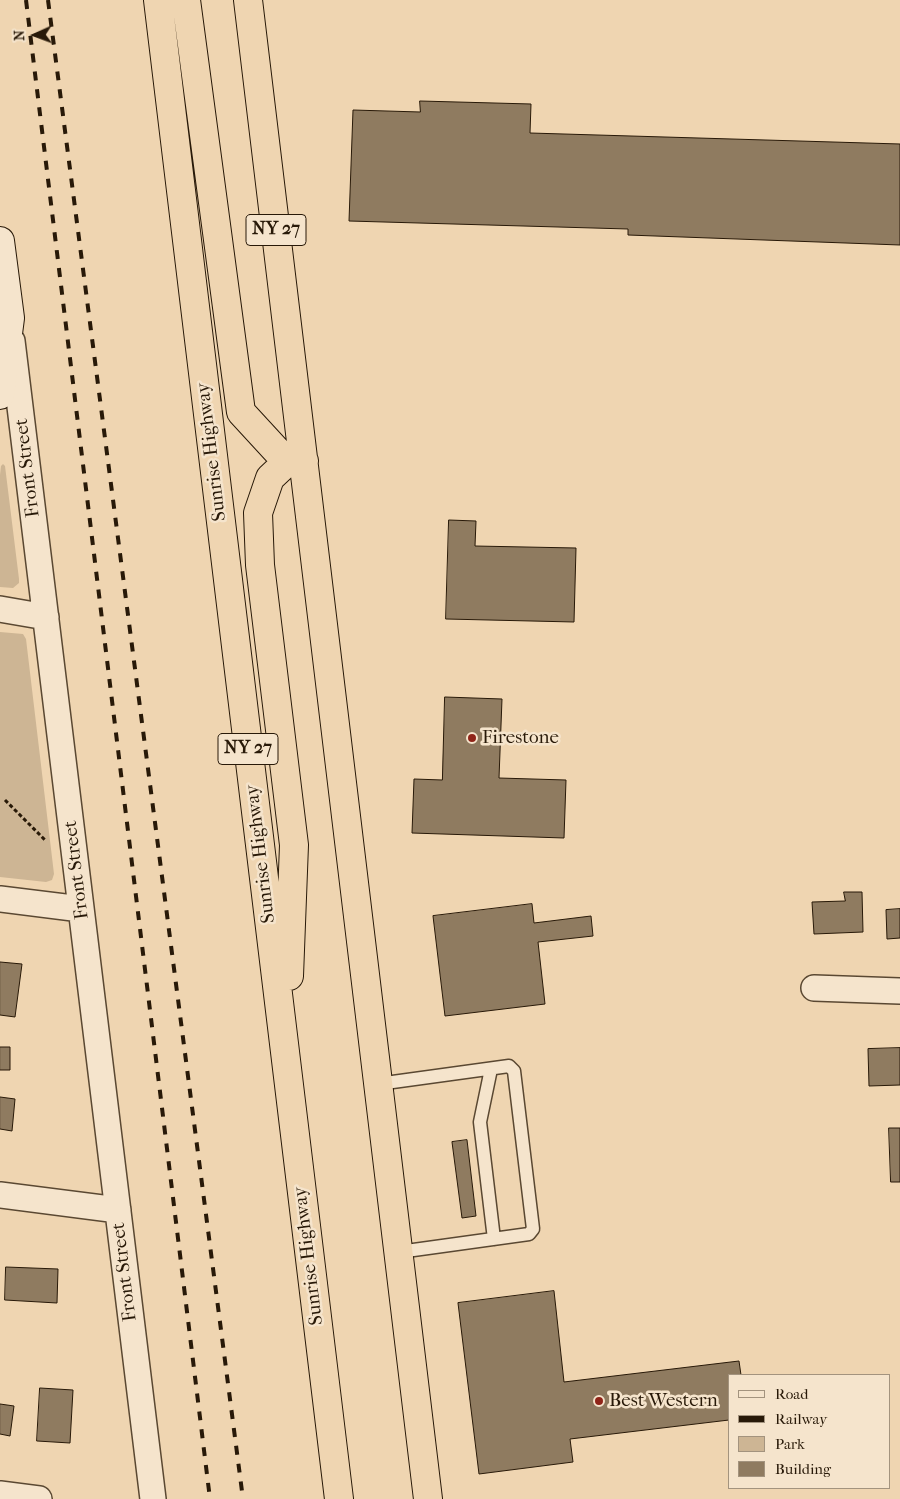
<!DOCTYPE html>
<style>
body{margin:0}
#map{position:relative;width:900px;height:1499px;overflow:hidden;background:#efd5b1;font-family:"IM FELL French Canon",serif}
canvas{display:block}
.legend{position:absolute;left:728px;top:1374px;width:162px;height:115px;box-sizing:border-box;background:#f5e4cc;border:1px solid #a3937e;margin:0;padding:6px 9px;list-style:none;font-size:15px;color:#281908}
.legend li{display:flex;align-items:center;gap:10px;height:25px}
.legend b{width:25px;border:1px solid #a3937e}
.north{position:absolute;left:10px;top:10px;width:50px;height:50px;-webkit-text-stroke:4px #f5e4cc;paint-order:stroke;rotate:268deg;font-size:14px;font-weight:700;line-height:20px;text-align:center;color:#281908}
.north::after{content:'';display:block;margin:auto;width:18px;height:22px;background:#281908;clip-path:polygon(50% 0,100% 100%,50% 72%,0 100%)}
</style>
<div id="map">
<canvas width="900" height="1499"></canvas>
<ul class="legend">
<li><b style="height:6px;background:#f5e4cc"></b>Road</li>
<li><b style="height:6px;background:#281908"></b>Railway</li>
<li><b style="height:14px;background:#cdb594"></b>Park</li>
<li><b style="height:14px;background:#8f7b60"></b>Building</li>
</ul>
<div class="north">N</div>
</div>
<script>
const context = document.querySelector('canvas').getContext('2d');
context.lineJoin = 'round';
function paint(path, color) {
  context.fillStyle = color;
  context.fill(path, 'evenodd');
}
function stroke(path, color, width, dash) {
  context.strokeStyle = color;
  context.lineWidth = width;
  context.lineCap = dash ? 'butt' : 'round';
  context.setLineDash(dash || []);
  context.stroke(path);
}
function drawText(font, color, halo, rows, align = 'center') {
  context.font = font + ' "IM FELL French Canon",serif';
  context.lineWidth = 5;
  context.setLineDash([]);
  context.textBaseline = 'middle';
  context.strokeStyle = halo;
  context.fillStyle = color;
  for (const [text, x, y, turn = 0] of rows) {
    context.save();
    context.translate(x, y);
    context.rotate((+turn || 0) * Math.PI / 180);
    context.textAlign = isNaN(turn) ? turn : align;
    if (halo) context.strokeText(text, 0, 0);
    context.fillText(text, 0, 0);
    context.restore();
  }
}
paint(new Path2D(`
 M 3,464 L 5,466 L 19,579 L 19,583 L 13,588 L 0,587 L 0,475 L 1,466 Z
 M 0,632 L 23,634 L 26,639 L 54,874 L 52,880 L 46,882 L 0,877 Z`), '#cdb594');
const building = new Path2D(`
 M 420,101 L 531,104 L 530,133 L 900,144 L 900,245 L 628,235 L 628,229 L 349,221 L 353,110 L 420,112 Z
 M 449,520 L 476,521 L 475,546 L 576,548 L 574,622 L 446,619 Z
 M 445,697 L 502,699 L 499,778 L 566,780 L 564,838 L 412,833 L 414,779 L 442,780 Z
 M 844,892 L 862,892 L 863,932 L 814,934 L 812,902 L 845,901 Z
 M 532,904 L 534,923 L 591,916 L 593,936 L 538,942 L 545,1004 L 445,1016 L 433,916 Z
 M 900,909 L 900,938 L 887,939 L 886,910 Z
 M 0,962 L 22,964 L 15,1017 L 0,1015 Z
 M 0,1047 L 10,1047 L 10,1070 L 0,1070 Z
 M 900,1048 L 900,1085 L 869,1086 L 868,1049 Z
 M 0,1097 L 15,1099 L 12,1131 L 0,1129 Z
 M 889,1128 L 900,1128 L 900,1182 L 891,1182 Z
 M 467,1140 L 476,1216 L 462,1218 L 452,1142 Z
 M 6,1267 L 58,1269 L 57,1303 L 5,1300 Z
 M 554,1291 L 564,1382 L 739,1361 L 741,1375 L 729,1375 L 729,1420 L 570,1439 L 573,1462 L 479,1474 L 458,1303 Z
 M 40,1388 L 73,1390 L 70,1443 L 37,1441 Z
 M 0,1404 L 14,1406 L 10,1436 L 0,1434 Z`);
paint(building, '#8f7b60');
stroke(building, '#281908', 1);
const lane = new Path2D(`
 M 491,1069 L 480,1122 L 494,1239
 M 378,1084 L 509,1066 L 514,1071 L 533,1229 L 529,1234 L 399,1252`);
const street = new Path2D(`
 M 12,341 L 153,1499
 M 0,609 L 46,617
 M 0,899 L 81,909
 M 814,988 L 900,991
 M 0,1195 L 118,1210
 M 0,1494 L 39,1499`);
const secondary = new Path2D(`
 M 0,241 L 10,318 L 0,395`);
const highway = new Path2D(`
 M 158,0 L 339,1499
 M 186,0 L 241,412 L 287,462
 M 248,0 L 428,1499
 M 289,976 L 294,845 L 260,565 L 258,513 L 270,478 L 287,462 L 304,461`);
stroke(lane, '#5a4832', 15);
stroke(street, '#5a4832', 28);
stroke(secondary, '#281908', 30);
stroke(highway, '#281908', 30);
stroke(new Path2D(`
 M 5,800 L 45,840`), '#281908', 3, [4, 2.5]);
stroke(lane, '#f5e4cc', 12);
stroke(street, '#f5e4cc', 25);
stroke(secondary, '#f5e4cc', 28);
stroke(highway, '#efd5b1', 28);
stroke(new Path2D(`
 M 26,0 L 210,1499
 M 48,0 L 243,1499`), '#281908', 4, [9, 9]);
for (const [x, y, r, color] of [
 [472,738,5,"#8f2418"],
 [599,1401,5,"#8f2418"]
]) {
  const dot = new Path2D();
  dot.arc(x, y, r, 0, 2 * Math.PI);
  context.fillStyle = color;
  context.fill(dot);
  stroke(dot, '#f5e4cc', 2);
}
for (const [x, y, w] of [
 [276,230,60],
 [248,749,60]
]) {
  const box = new Path2D();
  box.roundRect(x - w / 2, y - 15.5, w, 31, 4);
  context.fillStyle = '#f5e4cc';
  context.fill(box);
  stroke(box, '#281908', 1);
}
drawText('bold 18px', '#281908', null, [
 ["NY 27",276,230],
 ["NY 27",248,749]
]);
drawText('19px', '#281908', '#f5e4cc', [
 ["Sunrise Highway",212,452,-97],
 ["Front Street",28,468,-97],
 ["Sunrise Highway",261,854,-97],
 ["Front Street",77,870,-97],
 ["Sunrise Highway",309,1256,-97],
 ["Front Street",125,1272,-97]
]);
drawText('19px', '#281908', '#f5e4cc', [
 ["Firestone",482,738],
 ["Best Western",609,1401]
], 'left');
</script>
